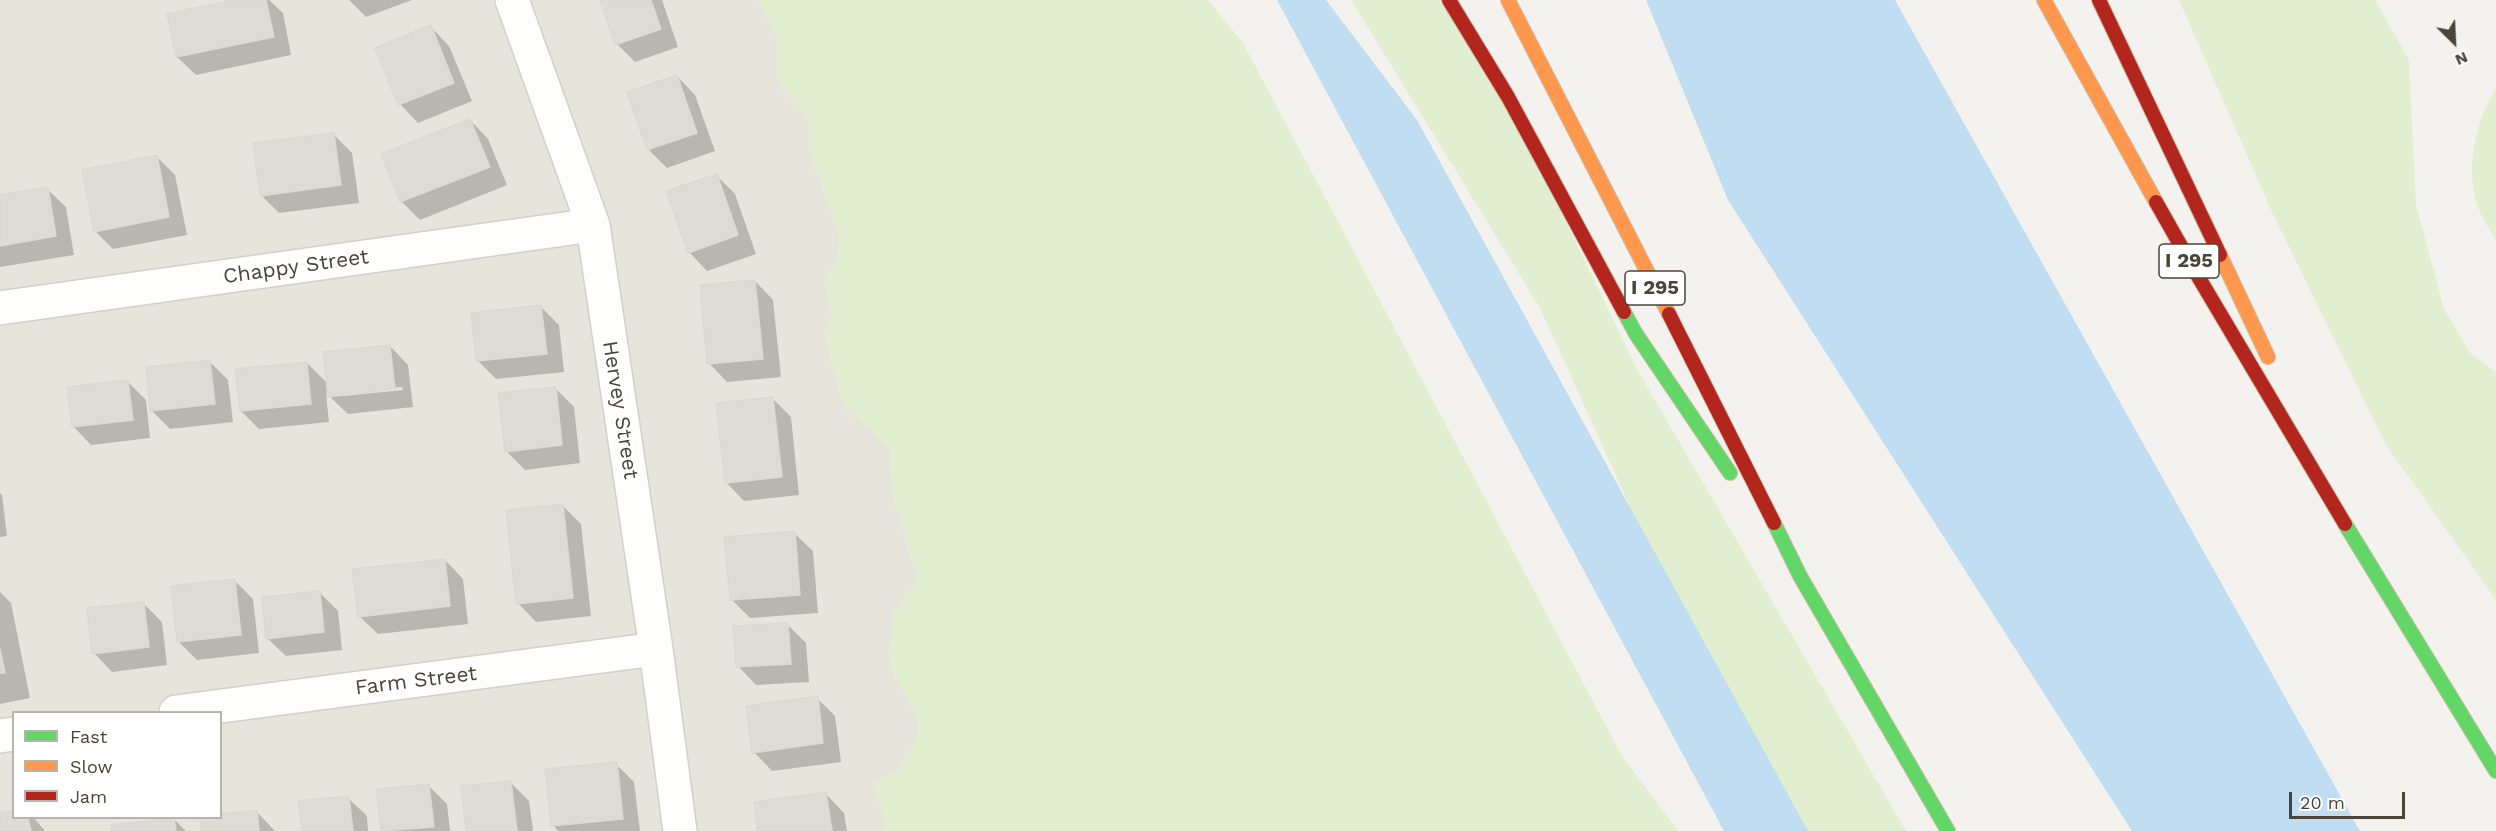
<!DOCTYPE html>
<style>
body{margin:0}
#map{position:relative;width:2496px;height:831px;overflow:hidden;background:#f4f2ee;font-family:"Work Sans",sans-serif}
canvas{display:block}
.legend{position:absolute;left:12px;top:711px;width:210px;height:108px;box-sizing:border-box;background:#fff;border:2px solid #b7b4b0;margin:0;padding:8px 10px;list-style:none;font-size:18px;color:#4b4439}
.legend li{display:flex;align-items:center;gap:12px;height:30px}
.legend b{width:30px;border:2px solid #b7b4b0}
.north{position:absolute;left:2424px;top:12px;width:60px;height:60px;-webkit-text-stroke:4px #fff;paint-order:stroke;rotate:156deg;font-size:16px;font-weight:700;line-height:24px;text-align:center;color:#4b4439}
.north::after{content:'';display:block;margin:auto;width:21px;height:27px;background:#4b4439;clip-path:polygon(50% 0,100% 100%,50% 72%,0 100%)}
.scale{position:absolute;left:2289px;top:792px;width:116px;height:27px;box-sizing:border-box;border:3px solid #4b4439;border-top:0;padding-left:8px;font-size:18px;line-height:21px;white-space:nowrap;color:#4b4439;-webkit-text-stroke:4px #fff;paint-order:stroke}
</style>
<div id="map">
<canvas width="2496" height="831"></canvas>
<ul class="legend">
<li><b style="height:8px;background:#63d668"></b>Fast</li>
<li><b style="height:8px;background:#ff974d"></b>Slow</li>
<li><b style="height:8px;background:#b3261e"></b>Jam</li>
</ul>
<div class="north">N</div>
<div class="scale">20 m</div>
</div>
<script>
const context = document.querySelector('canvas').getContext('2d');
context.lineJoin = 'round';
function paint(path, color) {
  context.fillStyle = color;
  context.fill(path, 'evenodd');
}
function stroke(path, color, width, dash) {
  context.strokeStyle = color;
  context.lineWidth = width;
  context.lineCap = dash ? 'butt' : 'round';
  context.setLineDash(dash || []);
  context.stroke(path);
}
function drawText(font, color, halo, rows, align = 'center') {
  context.font = font + ' "Work Sans",sans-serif';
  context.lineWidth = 6;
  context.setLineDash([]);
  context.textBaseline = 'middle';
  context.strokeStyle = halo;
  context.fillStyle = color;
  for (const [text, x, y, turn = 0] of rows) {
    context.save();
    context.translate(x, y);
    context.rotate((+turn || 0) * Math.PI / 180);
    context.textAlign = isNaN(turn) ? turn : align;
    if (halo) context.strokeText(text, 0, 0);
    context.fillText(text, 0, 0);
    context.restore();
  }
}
paint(new Path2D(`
 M 0,0 L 757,0 L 776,34 L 777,81 L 809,119 L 809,150 L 840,236 L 838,259 L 825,278 L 833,320 L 824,331 L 843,405 L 889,447 L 893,497 L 918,580 L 892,615 L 889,666 L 917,716 L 919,735 L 898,770 L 873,784 L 886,822 L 885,831 L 0,831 ZM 14,712 L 220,712 L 220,818 L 14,818 Z`), '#e7e4dc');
paint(new Path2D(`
 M 757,0 L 1208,0 L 1243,43 L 1622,756 L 1678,831 L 885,831 L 886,822 L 873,784 L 898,770 L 919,735 L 917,716 L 889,666 L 892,615 L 918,579 L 893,497 L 889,447 L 843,405 L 824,331 L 833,320 L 825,278 L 838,259 L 840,236 L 809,150 L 809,120 L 777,81 L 776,34 Z
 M 1351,0 L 1454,0 L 1520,127 L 1638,371 L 1906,831 L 1789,831 L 1756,785 L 1540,308 Z
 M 2179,0 L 2375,0 L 2409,60 L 2416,205 L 2444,309 L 2470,353 L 2496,372 L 2496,600 L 2386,445 L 2272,212 Z
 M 2496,88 L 2496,241 C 2490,230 2481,217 2477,204 C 2465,167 2476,121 2496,88 Z`), '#e1eecf');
paint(new Path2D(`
 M 1277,0 L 1326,0 L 1417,120 L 1808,831 L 1724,831 Z
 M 1646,0 L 1895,0 L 2360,831 L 2132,831 L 1728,200 Z`), '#c0ddf1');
paint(new Path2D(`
 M 240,0 L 269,0 L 283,13 L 291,55 L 196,75 L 177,57 Z
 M 349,0 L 412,0 L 366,17 Z
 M 602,0 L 662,0 L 678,47 L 635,62 L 617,44 Z
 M 431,27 L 449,46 L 472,101 L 418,123 L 400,104 Z
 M 677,76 L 695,95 L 715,151 L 667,168 L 648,149 Z
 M 470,120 L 488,139 L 507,185 L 420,220 L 401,201 Z
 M 334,135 L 352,153 L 359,203 L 279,213 L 261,195 Z
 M 157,157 L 175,175 L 187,235 L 113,249 L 95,231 Z
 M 716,175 L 735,194 L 756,254 L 707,271 L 689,252 Z
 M 47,189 L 66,207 L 74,255 L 0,267 L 0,197 Z
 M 755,281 L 773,300 L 781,377 L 727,382 L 709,363 Z
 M 541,307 L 559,325 L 564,372 L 496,379 L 478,361 Z
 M 390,346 L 408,365 L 413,407 L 348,414 L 326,393 L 329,422 L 259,429 L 241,411 L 307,363 L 328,384 ZM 402,387 L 403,390 L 343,396 L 343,393 Z
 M 210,362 L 228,380 L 233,422 L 170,429 L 152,411 Z
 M 128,382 L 146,400 L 150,438 L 91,445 L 73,426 Z
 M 555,388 L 574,407 L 580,463 L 525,470 L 506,451 Z
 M 773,399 L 791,417 L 799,495 L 744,501 L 726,482 Z
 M 0,493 L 2,495 L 7,536 L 0,537 Z
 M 563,506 L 581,524 L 591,616 L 536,622 L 518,603 Z
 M 794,533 L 813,551 L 818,613 L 750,618 L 731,599 Z
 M 445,560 L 463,579 L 468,624 L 378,634 L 359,616 Z
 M 235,581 L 253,599 L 259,653 L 197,660 L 178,641 Z
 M 0,592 L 11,603 L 30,698 L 0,704 Z
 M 320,593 L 338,611 L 342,650 L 286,656 L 267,638 Z
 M 144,604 L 162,622 L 167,665 L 112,672 L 94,653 Z
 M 787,624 L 806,643 L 809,682 L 756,685 L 738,666 Z
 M 817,698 L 835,716 L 841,762 L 772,771 L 754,752 Z
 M 616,764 L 634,782 L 640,831 L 558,831 L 553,825 Z
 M 511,783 L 529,801 L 533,831 L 468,831 Z
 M 429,786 L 447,804 L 450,831 L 382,831 L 378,791 Z
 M 826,794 L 844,813 L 847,831 L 759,831 Z
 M 348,798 L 367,816 L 368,831 L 303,831 Z
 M 256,811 L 275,831 L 203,831 L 201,818 L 220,818 Z
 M 0,814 L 14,818 L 34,818 L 45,831 L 0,831 Z
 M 174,819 L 186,831 L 113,831 Z`), '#0003');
const building = new Path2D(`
 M 233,0 L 266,0 L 274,37 L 176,57 L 167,14 Z
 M 600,0 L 651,0 L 661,29 L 615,45 Z
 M 431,25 L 454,83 L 398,105 L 375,48 Z
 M 677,75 L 697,133 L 647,150 L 627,92 Z
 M 470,119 L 490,167 L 400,202 L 381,154 Z
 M 334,133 L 341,185 L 260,196 L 253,143 Z
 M 157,155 L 169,217 L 94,232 L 82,170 Z
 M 717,174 L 738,235 L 688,253 L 666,191 Z
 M 48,187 L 56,236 L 0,246 L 0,195 Z
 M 755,280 L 763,359 L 707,364 L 700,285 Z
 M 541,305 L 547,354 L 476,361 L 471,313 Z
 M 390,345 L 395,389 L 328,397 L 323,352 Z
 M 210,360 L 215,404 L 150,411 L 146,367 Z
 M 307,362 L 311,404 L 240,411 L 235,369 Z
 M 128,380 L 133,420 L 72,427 L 67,387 Z
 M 556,387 L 562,445 L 505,452 L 498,393 Z
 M 773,397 L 782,477 L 725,483 L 716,403 Z
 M 563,504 L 573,598 L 516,604 L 506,510 Z
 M 795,531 L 800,595 L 730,600 L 724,537 Z
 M 445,559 L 450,606 L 358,617 L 352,569 Z
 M 235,579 L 241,635 L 177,642 L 171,586 Z
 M 320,591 L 324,632 L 266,639 L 262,597 Z
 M 144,602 L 149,647 L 92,654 L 87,608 Z
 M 788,623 L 791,664 L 736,667 L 733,626 Z
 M 0,649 L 5,673 L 0,673 Z
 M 818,696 L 823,743 L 752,753 L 746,706 Z
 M 617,762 L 623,819 L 551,826 L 545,769 Z
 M 511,781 L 517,831 L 466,831 L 461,786 Z
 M 429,784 L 434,827 L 381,831 L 376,789 Z
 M 826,792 L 832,831 L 757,831 L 754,802 Z
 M 349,796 L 353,831 L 302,831 L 298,801 Z
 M 14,810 L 14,818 L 28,818 L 31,831 L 0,831 L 0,813 Z
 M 257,810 L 259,831 L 201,831 L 200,818 L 220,818 L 220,814 Z
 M 174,818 L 176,831 L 111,831 L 111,825 Z`);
paint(building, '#dedbd6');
stroke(building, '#dcd9d4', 1.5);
const street = new Path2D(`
 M 512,0 L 593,225 L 656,649 L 680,831
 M 0,308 L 593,225
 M 176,712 L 656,649
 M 0,736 L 14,734`);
const fast = new Path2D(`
 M 1624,312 L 1636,334 L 1730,473
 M 1774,523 L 1800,576 L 1948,831
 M 2345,524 L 2496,771`);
const slow = new Path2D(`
 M 1508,0 L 1669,314
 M 2044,0 L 2156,202
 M 2220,255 L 2268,357`);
const jam = new Path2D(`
 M 1449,0 L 1508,97 L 1624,312
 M 2099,0 L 2220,255
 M 2156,202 L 2199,278 L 2345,524
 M 1669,314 L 1774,523`);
stroke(street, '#d2d0cb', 36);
stroke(fast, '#ccbfa9', 16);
stroke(slow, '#ccbfa9', 16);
stroke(jam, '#ccbfa9', 16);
stroke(street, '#fdfdfc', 33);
stroke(fast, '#63d668', 14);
stroke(slow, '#ff974d', 14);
stroke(jam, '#b3261e', 14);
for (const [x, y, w] of [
 [2189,261,60],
 [1655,288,60]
]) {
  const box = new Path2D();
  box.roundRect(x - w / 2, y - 17, w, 34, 4.5);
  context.fillStyle = '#fff';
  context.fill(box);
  stroke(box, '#4b4439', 1.5);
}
drawText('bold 20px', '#4b4439', null, [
 ["I 295",2189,261],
 ["I 295",1655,288]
]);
drawText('21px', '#4b4439', '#fff', [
 ["Chappy Street",296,267,-8],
 ["Hervey Street",620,410,81],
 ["Farm Street",416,681,-7]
]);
</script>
